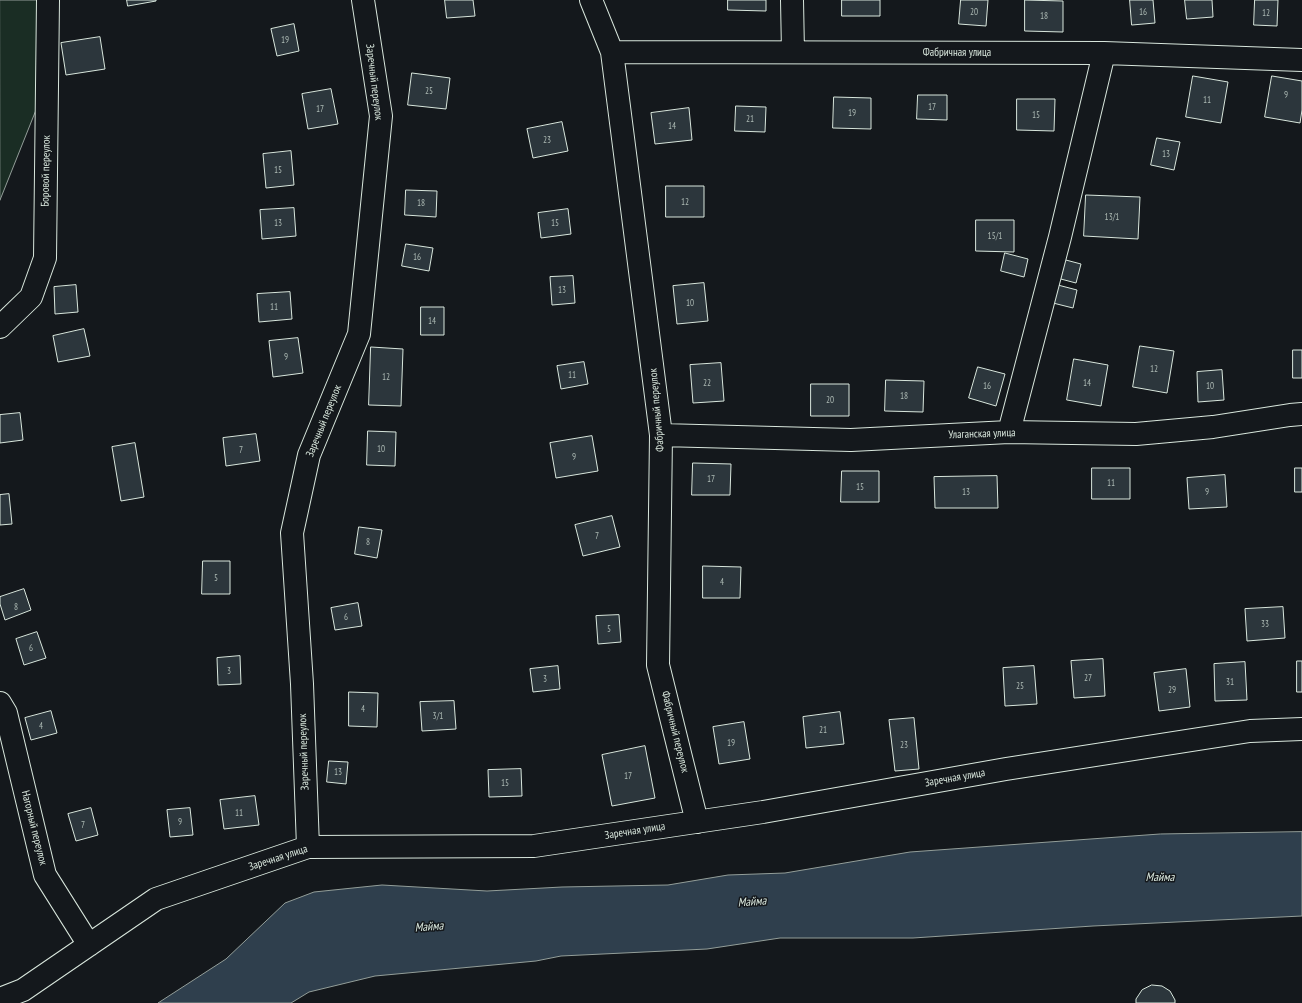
<!DOCTYPE html>
<meta charset="utf-8">
<style>
body{margin:0}
canvas{display:block;background:#14181c}
</style>
<canvas width="1302" height="1003"></canvas>
<script>
const context = document.querySelector('canvas').getContext('2d');
context.lineJoin = 'round';
function paint(path, color) {
  context.fillStyle = color;
  context.fill(path, 'evenodd');
}
function stroke(path, color, width, dash) {
  context.strokeStyle = color;
  context.lineWidth = width;
  context.lineCap = dash ? 'butt' : 'round';
  context.setLineDash(dash || []);
  context.stroke(path);
}
function drawText(font, color, halo, rows, align = 'center') {
  context.font = font + ' "PT Sans Narrow",sans-serif';
  context.lineWidth = 3;
  context.setLineDash([]);
  context.textBaseline = 'middle';
  context.strokeStyle = halo;
  context.fillStyle = color;
  for (const [text, x, y, turn = 0] of rows) {
    context.save();
    context.translate(x, y);
    context.rotate((+turn || 0) * Math.PI / 180);
    context.textAlign = isNaN(turn) ? turn : align;
    if (halo) context.strokeText(text, 0, 0);
    context.fillText(text, 0, 0);
    context.restore();
  }
}
const green = new Path2D(`
 M 0,0 L 41,0 L 36,110 L 0,200 Z`);
paint(green, '#1a2d24');
stroke(green, '#939e99', 1);
const water = new Path2D(`
 M 1302,832 L 1302,916 L 1093,926 L 913,938 L 780,938 L 707,949 L 561,956 L 536,961 L 375,976 L 309,992 L 291,1003 L 158,1003 L 226,959 L 285,903 L 314,892 L 382,885 L 487,891 L 562,887 L 668,885 L 728,875 L 785,873 L 910,852 L 1160,834 Z`);
paint(water, '#2f3f4d');
stroke(water, '#939e99', 1);
const building = new Path2D(`
 M 127,0 L 156,0 L 156,1 L 128,6 Z
 M 445,0 L 473,0 L 475,16 L 447,18 Z
 M 728,0 L 766,0 L 766,11 L 728,10 Z
 M 842,0 L 880,0 L 880,16 L 842,16 Z
 M 961,0 L 988,0 L 986,26 L 959,24 Z
 M 1025,0 L 1063,1 L 1063,32 L 1025,31 Z
 M 1130,0 L 1153,0 L 1155,23 L 1132,25 Z
 M 1185,0 L 1212,0 L 1213,17 L 1187,19 Z
 M 1255,0 L 1278,0 L 1277,26 L 1254,25 Z
 M 294,24 L 299,51 L 277,56 L 271,29 Z
 M 100,37 L 105,69 L 66,75 L 61,43 Z
 M 412,73 L 450,78 L 446,109 L 408,105 Z
 M 1193,76 L 1228,82 L 1221,123 L 1186,117 Z
 M 1272,76 L 1302,81 L 1302,110 L 1300,123 L 1265,117 Z
 M 331,89 L 338,124 L 308,129 L 302,94 Z
 M 918,95 L 947,95 L 947,120 L 917,119 Z
 M 834,97 L 871,98 L 871,129 L 833,128 Z
 M 1017,99 L 1055,99 L 1054,131 L 1017,130 Z
 M 736,106 L 766,107 L 765,132 L 735,131 Z
 M 689,108 L 692,140 L 655,144 L 651,113 Z
 M 562,122 L 568,151 L 533,158 L 527,129 Z
 M 1157,138 L 1180,142 L 1174,170 L 1151,165 Z
 M 291,151 L 294,185 L 266,188 L 263,154 Z
 M 666,186 L 704,186 L 704,217 L 666,217 Z
 M 406,190 L 437,191 L 436,217 L 405,215 Z
 M 1086,195 L 1140,197 L 1138,239 L 1084,236 Z
 M 294,208 L 296,236 L 262,239 L 260,210 Z
 M 568,209 L 571,234 L 541,238 L 538,213 Z
 M 976,220 L 1014,220 L 1014,252 L 976,251 Z
 M 406,244 L 433,248 L 429,271 L 402,266 Z
 M 1005,253 L 1028,259 L 1024,277 L 1001,271 Z
 M 1062,259 L 1081,264 L 1076,283 L 1057,278 Z
 M 573,276 L 575,303 L 552,305 L 550,277 Z
 M 704,283 L 708,321 L 677,324 L 673,286 Z
 M 1054,284 L 1077,290 L 1073,308 L 1049,302 Z
 M 76,285 L 78,312 L 55,314 L 54,287 Z
 M 290,292 L 292,319 L 259,322 L 257,294 Z
 M 421,307 L 444,307 L 444,335 L 421,335 Z
 M 84,329 L 90,356 L 58,362 L 53,336 Z
 M 298,338 L 303,373 L 273,377 L 269,341 Z
 M 1140,346 L 1174,351 L 1167,393 L 1133,387 Z
 M 371,347 L 403,349 L 401,406 L 369,405 Z
 M 1293,350 L 1302,350 L 1302,378 L 1293,378 Z
 M 1074,359 L 1108,365 L 1101,406 L 1067,400 Z
 M 584,362 L 588,384 L 561,389 L 557,366 Z
 M 721,363 L 724,401 L 693,403 L 690,365 Z
 M 978,367 L 1005,374 L 996,406 L 969,398 Z
 M 1222,370 L 1224,400 L 1198,402 L 1197,372 Z
 M 886,380 L 924,381 L 923,412 L 885,411 Z
 M 811,384 L 849,384 L 849,416 L 811,416 Z
 M 20,413 L 23,440 L 0,443 L 0,415 Z
 M 368,431 L 396,432 L 395,466 L 367,465 Z
 M 256,434 L 260,461 L 226,466 L 223,438 Z
 M 592,436 L 598,471 L 556,478 L 550,443 Z
 M 135,443 L 144,497 L 121,501 L 112,447 Z
 M 693,463 L 731,464 L 730,495 L 692,495 Z
 M 1092,468 L 1130,468 L 1130,499 L 1092,499 Z
 M 1295,468 L 1302,468 L 1302,492 L 1295,492 Z
 M 842,471 L 879,471 L 879,502 L 841,502 Z
 M 1225,475 L 1227,507 L 1189,509 L 1187,478 Z
 M 997,476 L 998,508 L 935,508 L 934,477 Z
 M 9,494 L 12,524 L 0,525 L 0,495 Z
 M 612,516 L 620,547 L 583,556 L 575,525 Z
 M 359,527 L 382,530 L 377,558 L 355,554 Z
 M 203,561 L 230,561 L 230,594 L 202,594 Z
 M 703,566 L 741,567 L 740,598 L 703,598 Z
 M 24,589 L 31,610 L 5,620 L 0,604 L 0,597 Z
 M 358,603 L 362,626 L 335,630 L 331,608 Z
 M 1283,607 L 1285,638 L 1247,641 L 1245,609 Z
 M 619,615 L 621,642 L 598,644 L 596,616 Z
 M 37,632 L 46,658 L 24,665 L 16,639 Z
 M 240,656 L 241,684 L 218,685 L 217,658 Z
 M 1103,659 L 1105,696 L 1074,698 L 1071,661 Z
 M 1297,661 L 1302,661 L 1302,692 L 1297,692 Z
 M 1245,662 L 1247,700 L 1215,701 L 1214,664 Z
 M 558,666 L 560,689 L 533,692 L 530,669 Z
 M 1034,666 L 1037,704 L 1005,706 L 1003,668 Z
 M 1186,669 L 1190,707 L 1159,711 L 1154,673 Z
 M 349,692 L 378,693 L 377,727 L 349,726 Z
 M 454,701 L 456,729 L 422,731 L 420,702 Z
 M 51,711 L 57,733 L 31,740 L 25,718 Z
 M 840,712 L 844,744 L 806,748 L 803,717 Z
 M 914,718 L 919,769 L 895,771 L 889,720 Z
 M 744,722 L 750,759 L 719,764 L 713,727 Z
 M 645,746 L 655,798 L 612,806 L 602,755 Z
 M 329,761 L 348,762 L 346,784 L 327,782 Z
 M 521,769 L 522,796 L 489,797 L 488,770 Z
 M 255,796 L 259,825 L 224,829 L 220,800 Z
 M 91,808 L 98,835 L 76,841 L 68,814 Z
 M 190,808 L 193,835 L 170,837 L 167,810 Z
 M 1152,985 L 1162,986 L 1170,991 L 1175,1000 L 1175,1003 L 1136,1003 L 1136,999 L 1142,990 Z`);
paint(building, '#2c363c');
stroke(building, '#d8e6dc', 1);
const minor = new Path2D(`
 M 591,0 L 612,52 L 661,435 L 658,665 L 697,822
 M 792,0 L 793,52
 M 612,52 L 1104,53 L 1302,60
 M 0,327 L 31,297 L 45,258 L 48,0
 M 1009,432 L 1060,237 L 1104,53
 M 661,435 L 851,440 L 1009,432 L 1136,434 L 1213,427 L 1290,415 L 1302,414
 M 0,703 L 6,713 L 45,875 L 89,945
 M 308,847 L 302,684 L 292,533 L 309,455 L 359,334 L 381,116 L 363,0
 M 0,999 L 23,990 L 156,899 L 308,847 L 534,846 L 763,812 L 1006,769 L 1250,731 L 1302,729`);
stroke(minor, '#d8e6dc', 24);
stroke(minor, '#14181c', 22);
drawText('9px', '#adbab4', null, [
 ["20",974,12],
 ["16",1143,12],
 ["12",1266,13],
 ["18",1044,16],
 ["19",285,40],
 ["25",429,91],
 ["9",1286,95],
 ["11",1207,100],
 ["17",932,107],
 ["17",320,109],
 ["19",852,113],
 ["15",1036,115],
 ["21",750,119],
 ["14",672,126],
 ["23",547,140],
 ["13",1166,154],
 ["15",278,170],
 ["12",685,202],
 ["18",421,203],
 ["13/1",1112,217],
 ["13",278,223],
 ["15",555,223],
 ["15/1",995,236],
 ["16",417,257],
 ["13",562,290],
 ["10",690,303],
 ["11",274,307],
 ["14",432,321],
 ["9",286,357],
 ["12",1154,369],
 ["11",572,375],
 ["12",386,377],
 ["22",707,383],
 ["14",1087,383],
 ["16",987,386],
 ["10",1210,386],
 ["18",904,396],
 ["20",830,400],
 ["10",381,449],
 ["7",241,450],
 ["9",574,457],
 ["17",711,479],
 ["11",1111,483],
 ["15",860,487],
 ["13",966,492],
 ["9",1207,492],
 ["7",597,536],
 ["8",368,542],
 ["5",216,578],
 ["4",722,582],
 ["8",16,607],
 ["6",346,617],
 ["33",1265,624],
 ["5",609,629],
 ["6",31,648],
 ["3",229,671],
 ["27",1088,678],
 ["3",545,679],
 ["31",1230,682],
 ["25",1020,686],
 ["29",1172,690],
 ["4",363,709],
 ["3/1",438,716],
 ["4",41,726],
 ["21",823,730],
 ["19",731,743],
 ["23",904,745],
 ["13",338,772],
 ["17",628,776],
 ["15",505,783],
 ["11",239,813],
 ["9",180,822],
 ["7",83,825]
]);
drawText('11px', '#d8e6dc', '#14181c', [
 ["Фабричная улица",957,53],
 ["Заречный переулок",374,82,83],
 ["Боровой переулок",46,171,-89],
 ["Фабричный переулок",657,410,-95],
 ["Заречный переулок",324,421,-68],
 ["Улаганская улица",982,434,-2],
 ["Фабричный переулок",675,732,76],
 ["Заречный переулок",304,752,-92],
 ["Заречная улица",955,778,-10],
 ["Нагорный переулок",34,828,76],
 ["Заречная улица",635,831,-9],
 ["Заречная улица",278,858,-18]
]);
drawText('italic 12px', '#d8e6dc', '#14181c', [
 ["Майма",1160,878],
 ["Майма",752,902,-4],
 ["Майма",429,927,-4]
]);
</script>
